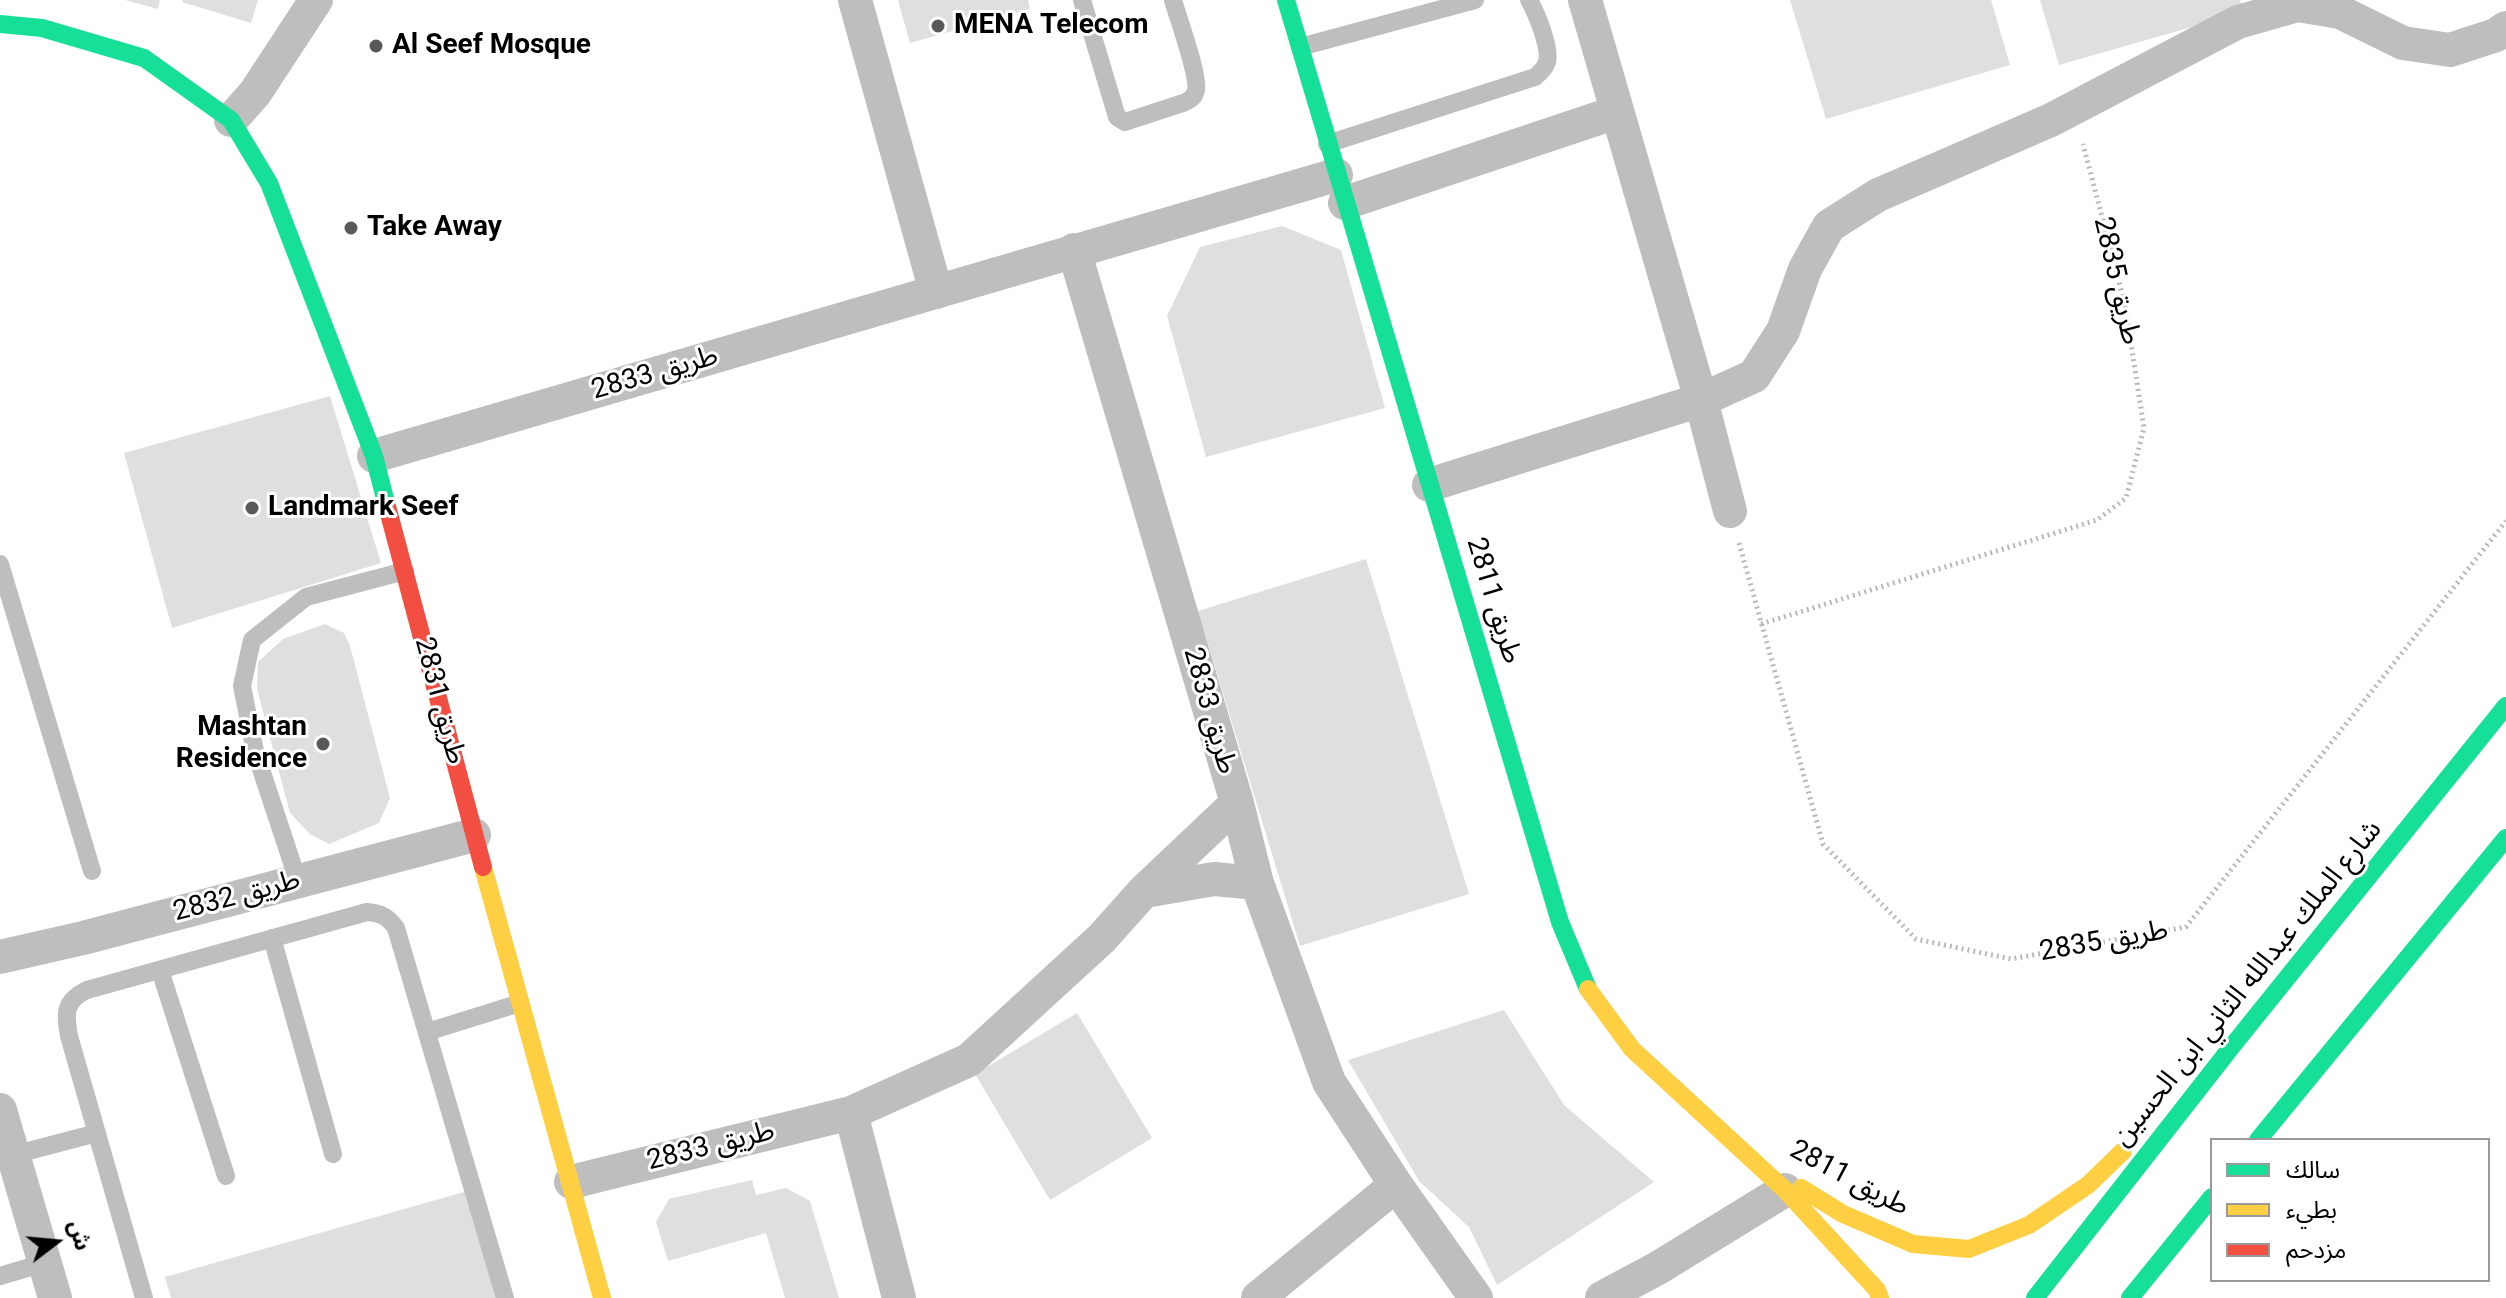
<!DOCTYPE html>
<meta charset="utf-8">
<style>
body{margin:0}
#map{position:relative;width:2506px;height:1298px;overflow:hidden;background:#fff;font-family:Roboto,"Noto Sans Arabic",sans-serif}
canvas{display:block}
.legend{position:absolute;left:2210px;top:1138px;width:280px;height:144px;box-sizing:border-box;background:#fff;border:2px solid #999;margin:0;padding:10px 14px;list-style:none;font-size:24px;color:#000}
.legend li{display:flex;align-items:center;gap:16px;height:40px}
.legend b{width:40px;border:2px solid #999}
.north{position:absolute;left:16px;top:1202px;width:80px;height:80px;-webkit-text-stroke:6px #fff;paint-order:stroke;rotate:74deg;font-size:22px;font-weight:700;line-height:32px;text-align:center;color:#000}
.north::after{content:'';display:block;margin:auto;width:28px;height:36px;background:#000;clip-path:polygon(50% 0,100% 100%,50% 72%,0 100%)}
</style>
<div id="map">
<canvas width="2506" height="1298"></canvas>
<ul class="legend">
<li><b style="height:10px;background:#16e098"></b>سالك</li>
<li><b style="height:10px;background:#ffcf43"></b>بطيء</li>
<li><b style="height:10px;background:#f24e42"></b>مزدحم</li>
</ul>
<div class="north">ش</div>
</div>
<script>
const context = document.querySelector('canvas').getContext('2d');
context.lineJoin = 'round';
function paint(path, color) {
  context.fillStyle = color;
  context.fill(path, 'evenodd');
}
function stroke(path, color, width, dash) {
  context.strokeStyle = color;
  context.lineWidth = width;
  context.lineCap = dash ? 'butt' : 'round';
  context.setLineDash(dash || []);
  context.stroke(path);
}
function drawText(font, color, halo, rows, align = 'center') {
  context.font = font + ' Roboto,"Noto Sans Arabic",sans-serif';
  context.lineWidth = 6;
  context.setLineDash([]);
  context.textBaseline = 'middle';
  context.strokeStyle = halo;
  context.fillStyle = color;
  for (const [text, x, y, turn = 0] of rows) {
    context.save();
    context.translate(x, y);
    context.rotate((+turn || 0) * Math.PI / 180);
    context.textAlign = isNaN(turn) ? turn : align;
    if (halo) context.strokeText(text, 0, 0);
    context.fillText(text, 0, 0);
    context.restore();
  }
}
paint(new Path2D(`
 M 125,0 L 160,0 L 158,9 Z
 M 183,0 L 258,0 L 251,23 L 182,2 Z
 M 898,0 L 1028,0 L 1030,9 L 910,43 Z
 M 1790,0 L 1991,0 L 2010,65 L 1826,119 Z
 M 2040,0 L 2240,0 L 2244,12 L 2059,65 Z
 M 1282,226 L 1341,250 L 1385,408 L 1206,457 L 1167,316 L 1200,247 Z
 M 330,396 L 381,563 L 172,628 L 124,453 Z
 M 1366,559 L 1469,894 L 1300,946 L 1198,611 Z
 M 325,624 L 344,633 L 350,646 L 390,798 L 379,823 L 329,844 L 310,834 L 290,813 L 257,689 L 258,662 L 283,639 Z
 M 1504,1010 L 1564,1105 L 1654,1182 L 1497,1285 L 1469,1227 L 1419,1181 L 1348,1060 Z
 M 1077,1013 L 1152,1138 L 1050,1200 L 975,1074 Z
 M 752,1180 L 756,1195 L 786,1188 L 810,1201 L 839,1298 L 785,1298 L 766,1233 L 668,1261 L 656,1222 L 669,1199 Z
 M 471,1190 L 502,1298 L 171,1298 L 165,1277 Z`), '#dfdfdf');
stroke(new Path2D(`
 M 1739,543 L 1823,844 L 1916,939 L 2011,959 L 2186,927 L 2506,521
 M 1761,624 L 2097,520 L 2126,498 L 2144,428 L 2125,305 L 2083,144`), '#b9b9b9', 5, [2, 4]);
stroke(new Path2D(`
 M 1082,0 L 1117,117 L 1125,122 L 1183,103 C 1190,100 1194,98 1196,90 C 1199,75 1178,18 1173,0
 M 1300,47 L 1475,0
 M 1327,144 L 1535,77 C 1540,73 1545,68 1547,62 C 1551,48 1536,12 1529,0
 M 0,564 L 92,871
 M 298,881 L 255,751 L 242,686 L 252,640 L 306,597 L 405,571
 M 272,938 L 333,1154
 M 160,970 L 226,1176
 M 427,1032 L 520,1003
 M 13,1155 L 97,1133
 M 0,1276 L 44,1263
 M 144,1298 L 69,1036 C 65,1013 64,1001 87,990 L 367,912 C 381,913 388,917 396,928 L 505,1298`), '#bebebe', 18);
stroke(new Path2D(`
 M 855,0 L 936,292
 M 1585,0 L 1701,400 L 1730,511
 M 231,120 L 255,93 L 316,0
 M 1345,203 L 1617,112
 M 1074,250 L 1237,803 L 1257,883 L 1329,1082 L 1396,1185 L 1476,1298
 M 374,456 L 1336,175
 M 1429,485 L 1701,400 L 1754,376 L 1783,331 L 1805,269 L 1829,226 L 1878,195 L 2051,120 L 2238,22 L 2298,5 L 2340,12 L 2403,43 L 2450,50 L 2496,35 L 2506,28
 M 1145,891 L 1214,879 L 1257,883
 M 0,957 L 83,938 L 474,835
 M 0,1110 L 55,1298
 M 851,1113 L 899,1298
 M 571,1182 L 851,1113 L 969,1060 L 1102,938 L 1144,891 L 1237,803
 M 1258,1298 L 1396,1185
 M 1602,1298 L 1658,1268 L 1785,1190`), '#bebebe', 34);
stroke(new Path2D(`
 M 1286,0 L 1560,922 L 1588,989
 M 0,24 L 42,28 L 144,58 L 231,120 L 269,183 L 374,456 L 388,510
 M 2258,1140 L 2506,838
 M 2035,1298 L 2233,1045 L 2506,706
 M 2130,1298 L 2212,1197`), '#16e098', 18);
stroke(new Path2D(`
 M 483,867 L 602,1298
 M 1588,989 L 1632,1049 L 1785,1190 L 1877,1290 L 1880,1298
 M 1801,1188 L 1843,1214 L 1913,1244 L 1969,1249 L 2029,1225 L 2088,1185 L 2123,1151`), '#ffcf43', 18);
stroke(new Path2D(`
 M 388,510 L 483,867`), '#f24e42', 18);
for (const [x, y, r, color] of [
 [938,26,8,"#595959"],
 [376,46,8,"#595959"],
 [351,228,8,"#595959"],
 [252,508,8,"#595959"],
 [323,744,8,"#595959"]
]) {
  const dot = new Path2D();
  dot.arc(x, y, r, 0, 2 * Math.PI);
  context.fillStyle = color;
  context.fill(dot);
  stroke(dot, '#fff', 3);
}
drawText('bold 28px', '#000', '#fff', [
 ["MENA Telecom",954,26],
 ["Al Seef Mosque",392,46],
 ["Take Away",367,228],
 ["Landmark Seef",268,508],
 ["Mashtan",307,728,"right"],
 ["Residence",307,760,"right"]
], 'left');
drawText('28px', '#000', '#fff', [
 ["طريق 2835",2116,281,77],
 ["طريق 2833",655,374,-16],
 ["طريق 2811",1493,601,73],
 ["طريق 2831",439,701,75],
 ["طريق 2833",1209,711,74],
 ["طريق 2832",237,897,-15],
 ["طريق 2835",2104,942,-10],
 ["شارع الملك عبدالله الثاني ابن الحسين",2248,984,-51],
 ["طريق 2833",711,1147,-14],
 ["طريق 2811",1849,1179,28]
]);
</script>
